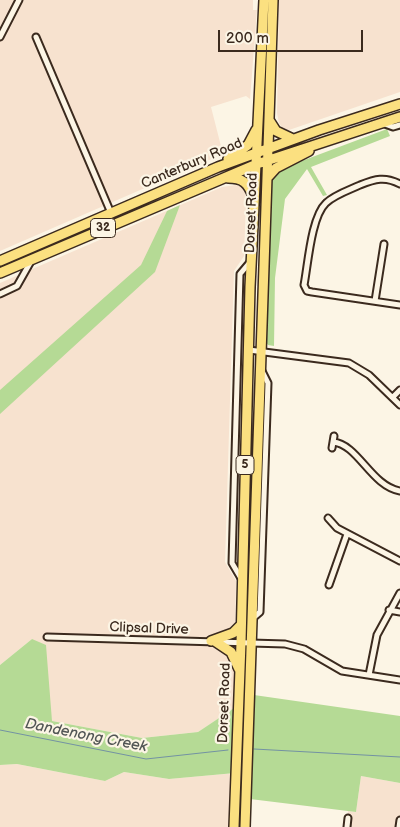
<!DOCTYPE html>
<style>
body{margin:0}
#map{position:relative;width:400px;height:827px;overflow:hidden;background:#fcf5e5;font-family:"Balsamiq Sans",sans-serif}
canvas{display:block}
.scale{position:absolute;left:218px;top:30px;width:145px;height:22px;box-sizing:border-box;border:2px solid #3b2a1e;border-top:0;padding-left:6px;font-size:15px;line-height:18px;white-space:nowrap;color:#3b2a1e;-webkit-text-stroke:4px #fcf5e5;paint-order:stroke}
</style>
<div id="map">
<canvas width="400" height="827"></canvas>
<div class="scale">200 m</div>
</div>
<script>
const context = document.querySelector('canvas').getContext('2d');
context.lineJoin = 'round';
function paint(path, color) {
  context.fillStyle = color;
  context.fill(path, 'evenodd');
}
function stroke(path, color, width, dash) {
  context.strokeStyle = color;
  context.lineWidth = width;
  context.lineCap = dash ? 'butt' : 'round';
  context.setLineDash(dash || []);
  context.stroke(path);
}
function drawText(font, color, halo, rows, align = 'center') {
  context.font = font + ' "Balsamiq Sans",sans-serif';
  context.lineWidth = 4.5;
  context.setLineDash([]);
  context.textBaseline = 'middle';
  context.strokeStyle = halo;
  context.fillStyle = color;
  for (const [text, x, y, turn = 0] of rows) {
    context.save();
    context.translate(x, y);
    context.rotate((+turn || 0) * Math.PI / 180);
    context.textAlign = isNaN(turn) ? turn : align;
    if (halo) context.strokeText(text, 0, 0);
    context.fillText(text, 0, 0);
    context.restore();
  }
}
paint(new Path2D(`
 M 0,0 L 253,0 L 253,10 L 257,10 L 250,99 L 246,96 L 211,107 L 223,154 L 0,251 Z
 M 279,0 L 400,0 L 400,92 L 289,130 L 283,129 L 279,123 L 277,113 Z
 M 236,185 L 245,188 L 246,202 L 244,256 L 234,271 L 225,562 L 236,581 L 234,708 L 198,732 L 142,738 L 52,721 L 32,639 L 0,665 L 0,283 L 222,187 Z
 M 17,764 L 105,781 L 124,772 L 169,779 L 235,773 L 233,827 L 0,827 L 0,765 Z
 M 361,776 L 400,783 L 400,827 L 346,827 L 348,811 L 356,812 Z`), '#f7e2cf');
paint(new Path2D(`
 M 387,129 L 390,136 L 311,167 L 327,195 L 323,196 L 307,169 L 285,199 L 275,278 L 274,346 L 268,345 L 265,341 L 272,176 L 283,168 Z
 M 180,205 L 155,272 L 0,414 L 0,390 L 141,265 L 167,211 Z
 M 32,639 L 46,645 L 52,721 L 142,738 L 198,732 L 234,708 L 235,773 L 169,779 L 124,772 L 105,781 L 17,764 L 0,765 L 0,665 Z
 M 254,695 L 400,716 L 400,783 L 361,776 L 356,812 L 250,799 Z`), '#b5da95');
stroke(new Path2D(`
 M 0,730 L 146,759 L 228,750
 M 254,749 L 400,757`), '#7392a3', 1);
const minor = new Path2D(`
 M 0,37 L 19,0
 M 36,37 L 111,213
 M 382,123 L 393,127 L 400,125
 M 400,184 C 385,176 375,179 360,185 C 349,190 334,195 326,203 C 311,217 308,265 304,285 L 307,291 L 312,292 L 400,305
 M 0,294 L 17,286 L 30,263
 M 375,301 L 384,244
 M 249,350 L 349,363 L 369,375 L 400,405
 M 393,397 L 400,390
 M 333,442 C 358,444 371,486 400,491
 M 332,448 L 334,436
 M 328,518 L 337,528 L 400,561
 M 242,580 L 232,563 L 240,274 L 251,261
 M 329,585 L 347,534
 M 389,610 L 400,612
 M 253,618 L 260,612 L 268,383 L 262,371
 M 47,637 L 285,644 L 304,649 L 342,671 L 400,680
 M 369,675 L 377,635 L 400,593
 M 347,827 L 348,818
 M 399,827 L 400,820`);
const primary = new Path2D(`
 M 269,120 L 276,131 L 293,139
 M 228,159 L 248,145 L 256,130
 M 228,178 C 243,178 248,183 253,196
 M 267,178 L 276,168 L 309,151
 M 0,261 L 218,167 L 319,130 L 400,104
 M 0,273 L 257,164 L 400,117
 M 211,641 L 233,633 L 241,625
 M 216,642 L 231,652 L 239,669
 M 234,827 L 241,643 L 250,287 L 264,0
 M 245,827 L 273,0`);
stroke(minor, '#3b2a1e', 9);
stroke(primary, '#3b2a1e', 12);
stroke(minor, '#fcf5e5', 5);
stroke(primary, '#fbe080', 9);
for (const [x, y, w] of [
 [103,228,25],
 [245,465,18]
]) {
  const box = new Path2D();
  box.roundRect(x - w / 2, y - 9.5, w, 19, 4);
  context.fillStyle = '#fcf5e5';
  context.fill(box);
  stroke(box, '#3b2a1e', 1);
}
drawText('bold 12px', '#3b2a1e', null, [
 ["32",103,228],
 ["5",245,465]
]);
drawText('14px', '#3b2a1e', '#fcf5e5', [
 ["Canterbury Road",192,164,-23],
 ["Dorset Road",252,213,-88],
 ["Clipsal Drive",149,629,2],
 ["Dorset Road",225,703,-88]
]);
drawText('italic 15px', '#525655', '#fcf5e5', [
 ["Dandenong Creek",86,736,11]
]);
</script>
